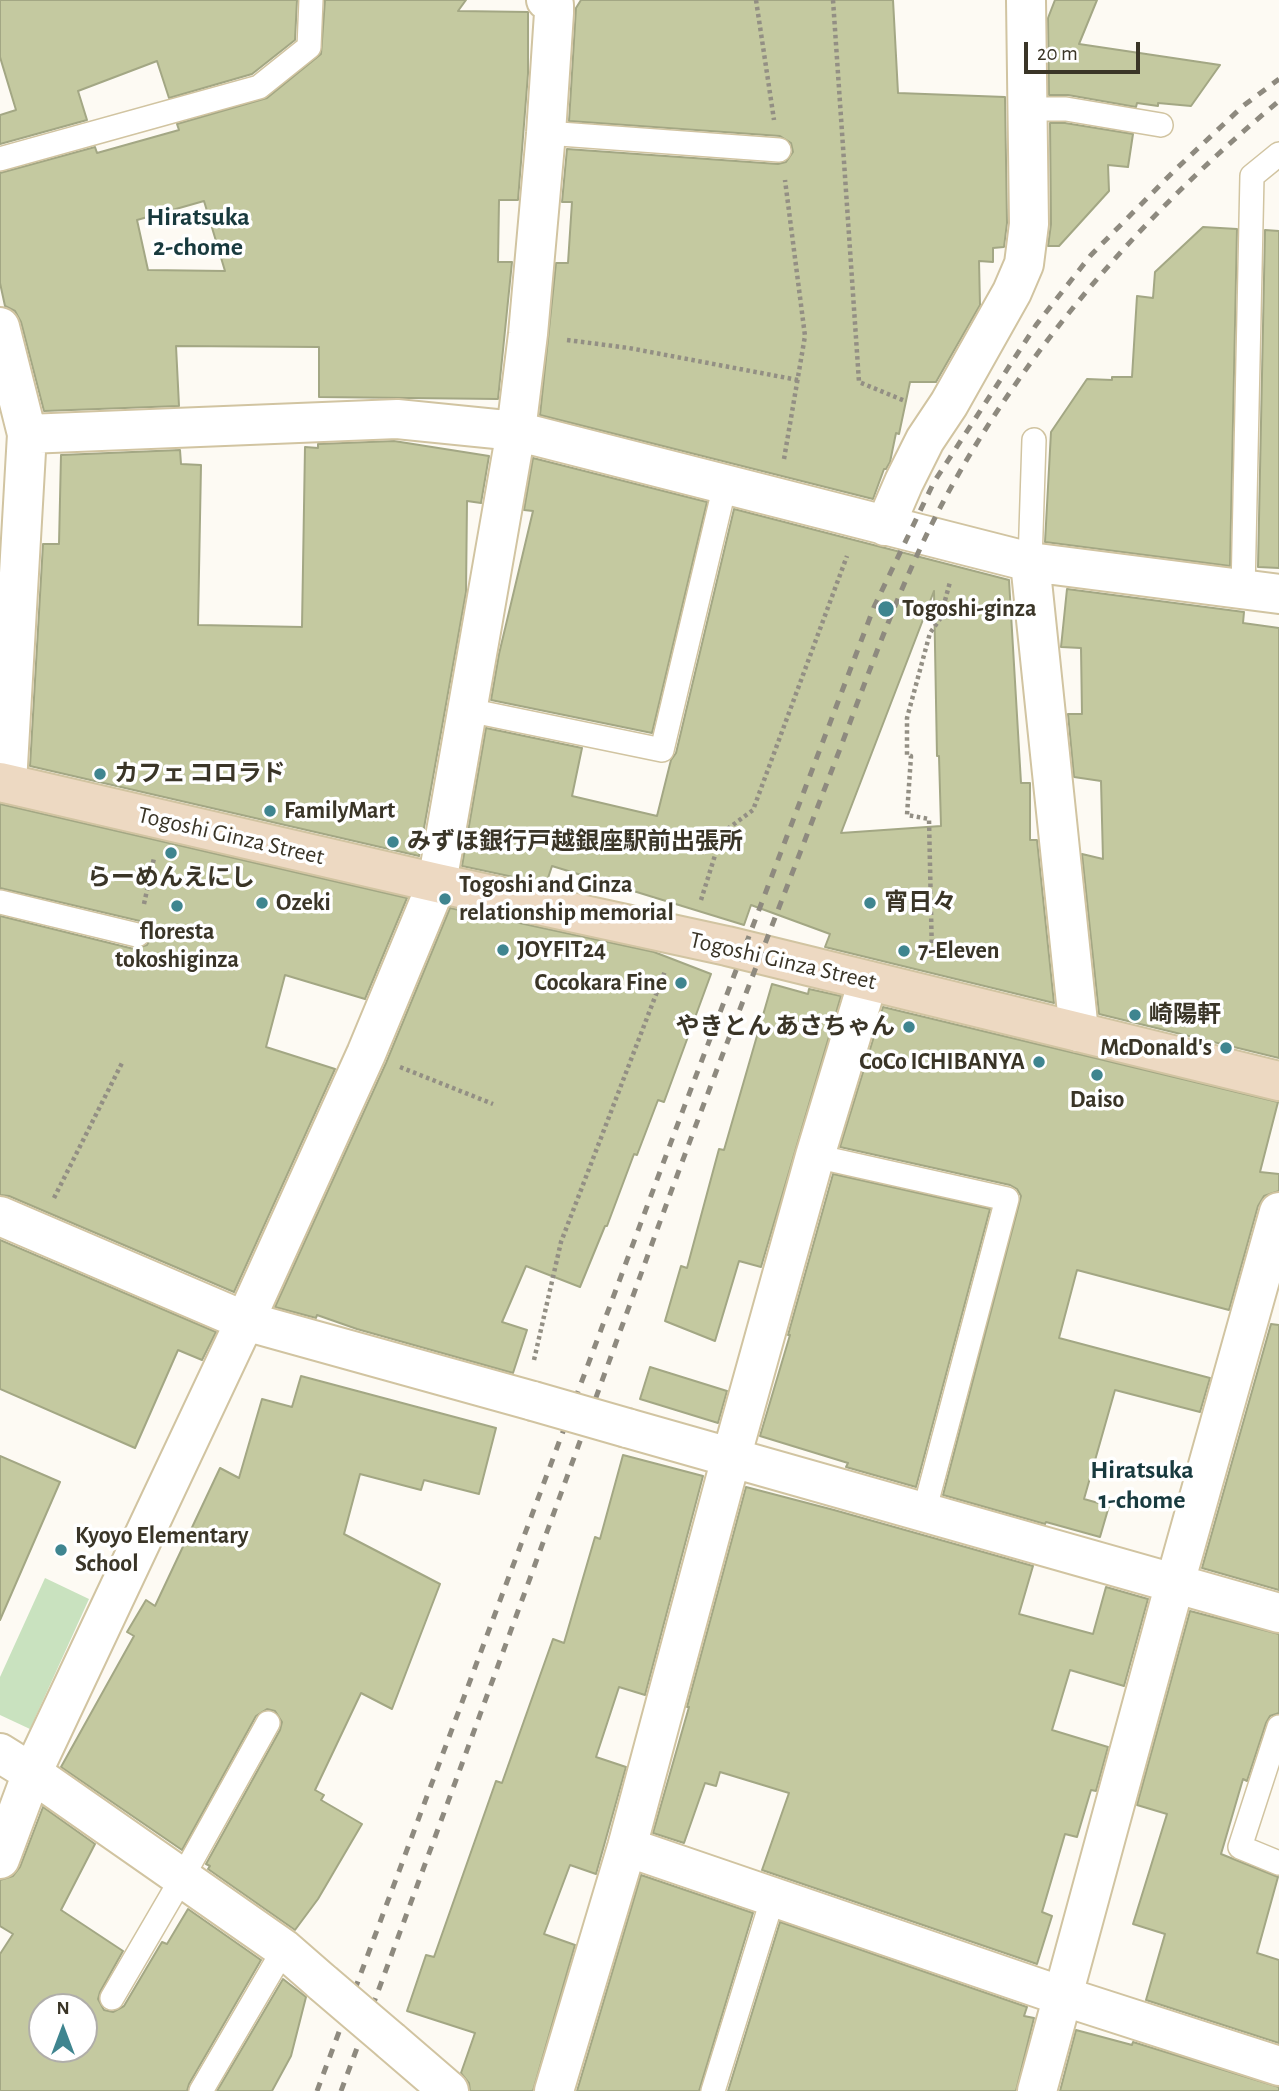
<!DOCTYPE html>
<meta charset="utf-8">
<style>
body{margin:0}
#map{position:relative;width:1279px;height:2091px;overflow:hidden;background:#fdfaf3;font-family:"Alegreya Sans",sans-serif}
canvas{display:block}
.north{position:absolute;left:28px;top:1993px;width:70px;height:70px;box-sizing:border-box;background:#fff;border:2px solid #b0aea9;border-radius:50%;rotate:0deg;font-size:19px;font-weight:700;line-height:28px;text-align:center;color:#3a3527}
.north::after{content:'';display:block;margin:auto;width:24px;height:32px;background:#3f858f;clip-path:polygon(50% 0,100% 100%,50% 72%,0 100%)}
.scale{position:absolute;left:1024px;top:42px;width:116px;height:32px;box-sizing:border-box;border:4px solid #3a3527;border-top:0;padding-left:9px;font-size:21px;line-height:24px;white-space:nowrap;color:#3a3527;-webkit-text-stroke:5px #fff;paint-order:stroke}
</style>
<div id="map">
<canvas width="1279" height="2091"></canvas>
<div class="north">N</div>
<div class="scale">20 m</div>
</div>
<script>
const context = document.querySelector('canvas').getContext('2d');
context.lineJoin = 'round';
function paint(path, color) {
  context.fillStyle = color;
  context.fill(path, 'evenodd');
}
function stroke(path, color, width, dash) {
  context.strokeStyle = color;
  context.lineWidth = width;
  context.lineCap = dash ? 'butt' : 'round';
  context.setLineDash(dash || []);
  context.stroke(path);
}
function drawText(font, color, halo, rows, align = 'center') {
  context.font = font + ' "Alegreya Sans","Noto Sans JP",sans-serif';
  context.lineWidth = 7;
  context.setLineDash([]);
  context.textBaseline = 'middle';
  context.strokeStyle = halo;
  context.fillStyle = color;
  for (const [text, x, y, turn = 0] of rows) {
    context.save();
    context.translate(x, y);
    context.rotate((+turn || 0) * Math.PI / 180);
    context.textAlign = isNaN(turn) ? turn : align;
    if (halo) context.strokeText(text, 0, 0);
    context.fillText(text, 0, 0);
    context.restore();
  }
}
paint(new Path2D(`
 M 45,1578 L 89,1599 L 30,1729 L 0,1715 L 0,1677 Z`), '#c9e2bf');
const building = new Path2D(`
 M 0,0 L 297,0 L 295,40 L 252,74 L 169,98 L 157,61 L 78,91 L 87,120 L 0,144 L 0,115 L 16,110 L 0,57 Z
 M 325,0 L 466,0 L 458,11 L 528,12 L 528,74 L 518,200 L 499,200 L 498,262 L 512,262 L 498,399 L 319,397 L 319,347 L 176,346 L 179,406 L 44,411 L 21,322 L 15,311 L 5,306 L 0,283 L 0,173 L 95,147 L 97,153 L 179,130 L 177,124 L 267,98 L 321,54 ZM 204,201 L 225,271 L 148,270 L 137,220 Z
 M 581,0 L 893,0 L 898,93 L 1005,97 L 1007,223 L 1004,247 L 993,248 L 993,262 L 979,261 L 980,305 L 936,382 L 910,382 L 899,434 L 896,433 L 890,462 L 886,469 L 884,469 L 873,499 L 540,415 L 556,263 L 568,263 L 572,202 L 562,202 L 567,149 L 778,164 L 786,162 L 793,152 L 791,143 L 780,136 L 569,121 L 576,8 Z
 M 1055,0 L 1097,0 L 1079,44 L 1220,65 L 1191,106 L 1158,103 L 1158,106 L 1137,103 L 1136,107 L 1068,95 L 1049,95 L 1048,18 Z
 M 1050,123 L 1065,123 L 1133,134 L 1128,167 L 1108,165 L 1109,191 L 1059,246 L 1048,246 L 1051,224 Z
 M 1203,227 L 1237,229 L 1230,566 L 1045,542 L 1051,432 L 1087,379 L 1112,380 L 1112,377 L 1132,377 L 1137,296 L 1153,298 L 1155,272 Z
 M 1265,230 L 1279,231 L 1279,568 L 1258,567 Z
 M 394,441 L 489,456 L 481,503 L 467,501 L 466,592 L 419,856 L 30,766 L 43,544 L 59,544 L 61,455 L 180,450 L 181,464 L 201,465 L 198,625 L 302,627 L 305,447 L 318,448 L 318,444 Z
 M 533,458 L 707,502 L 652,733 L 491,700 L 499,654 L 533,511 L 524,510 Z
 M 734,509 L 1009,580 L 1021,783 L 1030,783 L 1030,840 L 1037,840 L 1054,1003 L 825,947 L 830,934 L 751,905 L 744,925 L 552,866 L 546,884 L 462,866 L 486,728 L 582,748 L 572,796 L 657,816 L 671,760 L 676,753 ZM 934,591 L 937,756 L 939,756 L 941,826 L 841,833 Z
 M 1067,589 L 1244,612 L 1243,623 L 1279,628 L 1279,1058 L 1099,1014 L 1082,854 L 1103,859 L 1101,781 L 1074,777 L 1068,714 L 1082,714 L 1081,648 L 1061,647 Z
 M 0,804 L 407,898 L 365,999 L 285,975 L 266,1047 L 335,1069 L 234,1292 L 9,1196 L 0,1195 L 0,916 L 134,949 L 147,945 L 151,938 L 147,925 L 140,921 L 0,888 Z
 M 450,908 L 654,952 L 711,974 L 664,1102 L 658,1100 L 637,1155 L 634,1154 L 607,1226 L 605,1226 L 580,1287 L 526,1266 L 502,1322 L 527,1330 L 513,1373 L 357,1329 L 317,1315 L 316,1318 L 275,1307 L 386,1063 Z
 M 772,984 L 808,994 L 809,989 L 841,996 L 761,1267 L 739,1261 L 715,1341 L 665,1321 L 681,1266 L 687,1268 L 719,1149 L 724,1150 Z
 M 883,1007 L 1278,1102 L 1260,1172 L 1279,1174 L 1279,1191 L 1264,1196 L 1258,1206 L 1229,1310 L 1077,1270 L 1059,1338 L 1210,1378 L 1200,1412 L 1115,1390 L 1084,1499 L 1109,1506 L 1100,1537 L 1046,1522 L 1045,1524 L 943,1495 L 1021,1196 L 1017,1189 L 1010,1185 L 840,1147 Z
 M 833,1174 L 990,1209 L 916,1487 L 846,1467 L 848,1463 L 760,1436 L 790,1335 L 788,1335 Z
 M 0,1240 L 216,1332 L 202,1360 L 178,1350 L 135,1448 L 0,1389 Z
 M 1271,1324 L 1279,1325 L 1279,1590 L 1202,1568 Z
 M 650,1367 L 727,1391 L 718,1423 L 640,1399 Z
 M 301,1376 L 496,1428 L 479,1494 L 424,1480 L 421,1490 L 360,1474 L 344,1534 L 440,1584 L 392,1709 L 361,1693 L 315,1790 L 324,1795 L 321,1800 L 362,1824 L 318,1899 L 295,1930 L 208,1869 L 210,1866 L 206,1864 L 280,1730 L 282,1722 L 275,1711 L 267,1709 L 256,1716 L 182,1850 L 61,1767 L 134,1636 L 127,1632 L 146,1600 L 155,1606 L 220,1468 L 239,1478 L 262,1399 L 292,1407 Z
 M 623,1455 L 703,1476 L 645,1695 L 619,1687 L 596,1757 L 626,1767 L 596,1874 L 570,1865 L 544,1934 L 575,1945 L 533,2091 L 470,2091 L 469,2083 L 461,2073 L 475,2033 L 407,2011 L 426,1955 L 434,1957 L 496,1781 L 502,1783 L 553,1639 L 564,1643 L 595,1537 L 600,1539 Z
 M 0,1456 L 60,1482 L 0,1620 Z
 M 746,1487 L 834,1510 L 1033,1566 L 1019,1614 L 1093,1634 L 1106,1587 L 1148,1599 L 1124,1686 L 1070,1670 L 1052,1730 L 1108,1747 L 1096,1791 L 1091,1790 L 1077,1837 L 1065,1834 L 1042,1912 L 1052,1916 L 1037,1964 L 762,1870 L 789,1793 L 720,1772 L 716,1786 L 705,1783 L 684,1843 L 653,1833 L 689,1707 L 687,1707 Z
 M 1190,1611 L 1279,1634 L 1279,1713 L 1270,1716 L 1266,1723 L 1247,1781 L 1243,1779 L 1221,1854 L 1278,1877 L 1257,1953 L 1279,1960 L 1279,2043 L 1146,2000 L 1165,1934 L 1133,1924 L 1167,1814 L 1137,1805 Z
 M 43,1807 L 95,1844 L 61,1910 L 123,1951 L 100,1992 L 98,1999 L 104,2010 L 113,2012 L 124,2006 L 162,1942 L 167,1944 L 188,1909 L 261,1960 L 189,2084 L 187,2091 L 0,2091 L 0,1954 L 13,1934 L 0,1926 L 0,1880 L 13,1876 L 20,1867 ZM 42,2007 L 84,2007 L 84,2049 L 42,2049 Z
 M 641,1875 L 753,1913 L 699,2091 L 577,2091 Z
 M 780,1922 L 1027,2007 L 1024,2016 L 1034,2018 L 1016,2091 L 728,2091 Z
 M 283,1979 L 306,1997 L 291,2056 L 272,2091 L 217,2091 Z
 M 1076,2030 L 1132,2045 L 1133,2042 L 1279,2087 L 1279,2091 L 1060,2091 Z`);
paint(building, '#c4c9a0');
stroke(building, '#a3a784', 2);
const lane = new Path2D(`
 M 1027,109 L 1066,109 L 1161,125
 M 546,133 L 779,150
 M 0,159 L 259,87 L 309,47 L 311,0
 M 1030,562 L 1034,440
 M 1243,591 L 1252,176 L 1279,154
 M 468,710 L 662,750 L 725,485
 M 0,902 L 137,935
 M 815,1156 L 1007,1199 L 924,1512
 M 1279,1727 L 1240,1847 L 1279,1863
 M 112,1998 L 182,1878 L 268,1723
 M 201,2091 L 284,1949
 M 713,2091 L 773,1897`);
const street = new Path2D(`
 M 0,327 L 27,434 L 7,783
 M 27,434 L 397,419 L 516,431 L 1030,562 L 1279,594
 M 885,526 L 904,482 L 925,440 L 949,404 L 1012,292 L 1024,264 L 1029,224 L 1026,0
 M 1030,562 L 1079,1032
 M 0,1216 L 245,1321 L 533,1401
 M 627,1428 L 1279,1613
 M 0,1753 L 32,1773 L 284,1949 L 323,1983
 M 627,1847 L 1062,1996 L 1279,2066
 M 0,1859 L 32,1773 L 245,1321 L 366,1054 L 437,883 L 516,431 L 528,334 L 546,133 L 554,13 L 554,5 L 546,0
 M 391,2041 L 449,2091
 M 554,2091 L 627,1847 L 731,1458 L 815,1156 L 868,981
 M 1037,2091 L 1175,1583 L 1279,1212`);
const secondary = new Path2D(`
 M 0,782 L 437,883 L 727,946 L 1279,1081`);
stroke(lane, '#d1c4a1', 26);
stroke(street, '#d1c4a1', 42);
stroke(secondary, '#d1c4a1', 42);
stroke(new Path2D(`
 M 756,0 L 774,120
 M 833,0 L 859,382 L 905,401
 M 567,340 L 629,348 L 798,380
 M 784,459 L 805,336 L 785,180
 M 701,900 L 722,833 L 753,810 L 847,556
 M 144,904 L 154,858
 M 932,957 L 929,819 L 907,815 L 911,756 L 907,755 L 907,718 L 930,633 L 940,619 L 950,582
 M 400,1067 L 493,1104
 M 54,1198 L 123,1061
 M 534,1360 L 561,1242 L 665,971`), '#938f84', 4.5, [3.5, 3.5]);
stroke(lane, '#fff', 23);
stroke(street, '#fff', 38);
stroke(secondary, '#edd9c2', 38);
stroke(new Path2D(`
 M 317,2091 L 683,1110 L 874,607 L 934,482 L 1036,325 L 1091,255 L 1176,169 L 1243,106 L 1279,79
 M 341,2091 C 449,1801 555,1510 661,1219 C 715,1072 772,926 828,780 C 867,680 901,576 954,482 C 1036,336 1151,207 1279,101`), '#8e8a7f', 5, [9, 9]);
const streetBridge = new Path2D(`
 M 533,1401 L 627,1428
 M 323,1983 L 391,2041`);
stroke(streetBridge, '#d1c4a1', 42, []);
stroke(streetBridge, '#fff', 38);
for (const [x, y, r, color] of [
 [886,609,9,"#3f858f"],
 [100,774,7,"#3f858f"],
 [270,811,7,"#3f858f"],
 [393,842,7,"#3f858f"],
 [171,853,7,"#3f858f"],
 [445,899,7,"#3f858f"],
 [262,903,7,"#3f858f"],
 [870,903,7,"#3f858f"],
 [177,906,7,"#3f858f"],
 [503,950,7,"#3f858f"],
 [904,951,7,"#3f858f"],
 [681,983,7,"#3f858f"],
 [1135,1015,7,"#3f858f"],
 [909,1027,7,"#3f858f"],
 [1226,1048,7,"#3f858f"],
 [1039,1062,7,"#3f858f"],
 [1097,1075,7,"#3f858f"],
 [61,1550,7,"#3f858f"]
]) {
  const dot = new Path2D();
  dot.arc(x, y, r, 0, 2 * Math.PI);
  context.fillStyle = color;
  context.fill(dot);
  stroke(dot, '#fff', 2.5);
}
drawText('bold 24px', '#3a3527', '#fff', [
 ["Togoshi-ginza",902,609],
 ["カフェ コロラド",114,774],
 ["FamilyMart",284,811],
 ["みずほ銀行戸越銀座駅前出張所",407,842],
 ["らーめんえにし",171,878,"center"],
 ["Togoshi and Ginza",459,885],
 ["relationship memorial",459,913],
 ["Ozeki",276,903],
 ["宵日々",884,903],
 ["floresta",177,932,"center"],
 ["tokoshiginza",177,960,"center"],
 ["JOYFIT24",517,950],
 ["7-Eleven",918,951],
 ["Cocokara Fine",667,983,"right"],
 ["崎陽軒",1149,1015],
 ["やきとん あさちゃん",895,1027,"right"],
 ["McDonald's",1212,1048,"right"],
 ["CoCo ICHIBANYA",1025,1062,"right"],
 ["Daiso",1097,1100,"center"],
 ["Kyoyo Elementary",75,1536],
 ["School",75,1564]
], 'left');
drawText('24px', '#3a3527', '#fff', [
 ["Togoshi Ginza Street",231,836,13],
 ["Togoshi Ginza Street",783,961,13]
]);
drawText('bold 26px', '#183a3e', '#fff', [
 ["Hiratsuka",198,217],
 ["2-chome",198,247],
 ["Hiratsuka",1142,1470],
 ["1-chome",1142,1500]
]);
</script>
